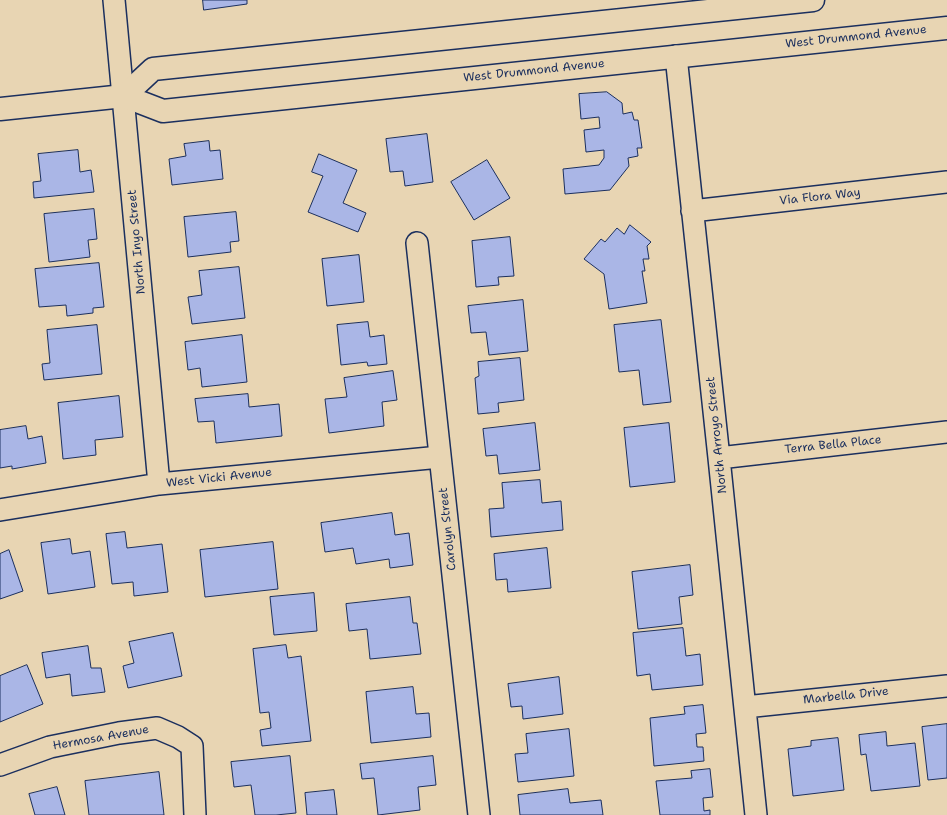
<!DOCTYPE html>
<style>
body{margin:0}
canvas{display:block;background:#e8d5b3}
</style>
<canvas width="947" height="815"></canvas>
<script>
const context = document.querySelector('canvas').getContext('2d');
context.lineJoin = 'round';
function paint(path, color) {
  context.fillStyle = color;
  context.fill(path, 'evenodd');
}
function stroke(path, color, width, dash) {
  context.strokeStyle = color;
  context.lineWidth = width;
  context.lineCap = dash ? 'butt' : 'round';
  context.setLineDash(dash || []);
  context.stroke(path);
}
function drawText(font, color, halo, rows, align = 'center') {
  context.font = font + ' "Shantell Sans",sans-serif';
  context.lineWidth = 4;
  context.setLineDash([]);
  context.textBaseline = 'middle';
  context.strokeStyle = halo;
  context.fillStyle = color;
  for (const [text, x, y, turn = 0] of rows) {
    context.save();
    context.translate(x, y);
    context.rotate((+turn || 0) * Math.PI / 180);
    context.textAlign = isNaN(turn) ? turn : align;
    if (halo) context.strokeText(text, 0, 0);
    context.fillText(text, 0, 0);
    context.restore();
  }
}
const building = new Path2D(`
 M 203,0 L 247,0 L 247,4 L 204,10 Z
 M 607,92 L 622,103 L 623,114 L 632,112 L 634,120 L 638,120 L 642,148 L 637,148 L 638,156 L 628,158 L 629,166 L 610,190 L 565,194 L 563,169 L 599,165 L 604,158 L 604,150 L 586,152 L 584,130 L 600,128 L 599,117 L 581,119 L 579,94 Z
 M 427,134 L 433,182 L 405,186 L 403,171 L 390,172 L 386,139 Z
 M 209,141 L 210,151 L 220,150 L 223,179 L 172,185 L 169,159 L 186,156 L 184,144 Z
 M 78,150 L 80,172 L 91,170 L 94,192 L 34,198 L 33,182 L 41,181 L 38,154 Z
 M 319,154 L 357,170 L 343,203 L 366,213 L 358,232 L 308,212 L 323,176 L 312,172 Z
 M 487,160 L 510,198 L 474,220 L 451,182 Z
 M 94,209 L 97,239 L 88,240 L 90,257 L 49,262 L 44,214 Z
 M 236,212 L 239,241 L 230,242 L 231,252 L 188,257 L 184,217 Z
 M 630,225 L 651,242 L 647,246 L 649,259 L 643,259 L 645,271 L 642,271 L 647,303 L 609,309 L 604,274 L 584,259 L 601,239 L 605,242 L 617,228 L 624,234 Z
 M 510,237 L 514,276 L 498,277 L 499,285 L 476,287 L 472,241 Z
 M 359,255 L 364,302 L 327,306 L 322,259 Z
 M 99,263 L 104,307 L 93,308 L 93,313 L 67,316 L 66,305 L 39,307 L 35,269 Z
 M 239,267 L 245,318 L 192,324 L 188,297 L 202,295 L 199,271 Z
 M 523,300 L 528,351 L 489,355 L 486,332 L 471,333 L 468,306 Z
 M 661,320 L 671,402 L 643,405 L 639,370 L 619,372 L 614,325 Z
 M 368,322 L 370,337 L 384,335 L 387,364 L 368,366 L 367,362 L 341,365 L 337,325 Z
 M 97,325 L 102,374 L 44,380 L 42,364 L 50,363 L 47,330 Z
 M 242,335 L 247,382 L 202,387 L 200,368 L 188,370 L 185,342 Z
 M 520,358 L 524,400 L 498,403 L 499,412 L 478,414 L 475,378 L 479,376 L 478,362 Z
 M 393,371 L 397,400 L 382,402 L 384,426 L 329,433 L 325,399 L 347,397 L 344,378 Z
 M 248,394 L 249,407 L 279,404 L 282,436 L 216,443 L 214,421 L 198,422 L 195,399 Z
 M 119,396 L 123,437 L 95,440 L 96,455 L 63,459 L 58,403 Z
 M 535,423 L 540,470 L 499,474 L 497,455 L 486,456 L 483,429 Z
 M 669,423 L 675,482 L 630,487 L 624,428 Z
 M 26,426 L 28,439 L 42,436 L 46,463 L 12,469 L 12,466 L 0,468 L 0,430 Z
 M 540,480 L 542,503 L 561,501 L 563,530 L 491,537 L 489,509 L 504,508 L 502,483 Z
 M 392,513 L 395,535 L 409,533 L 413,565 L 390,568 L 389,559 L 356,564 L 353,548 L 325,552 L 321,523 Z
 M 125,532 L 127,548 L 162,544 L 168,592 L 134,596 L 133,582 L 112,584 L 106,534 Z
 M 70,539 L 72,554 L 90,551 L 95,587 L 48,594 L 41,543 Z
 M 273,542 L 278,589 L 205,597 L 200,550 Z
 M 547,548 L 551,588 L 508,592 L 507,579 L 496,580 L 494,554 Z
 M 9,550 L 23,591 L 0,599 L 0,554 Z
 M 690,565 L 693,595 L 679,597 L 682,624 L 638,629 L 632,572 Z
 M 314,593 L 317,631 L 274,635 L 270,597 Z
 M 410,597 L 413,623 L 417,623 L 421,654 L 370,659 L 367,629 L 349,631 L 346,604 Z
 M 683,628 L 686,656 L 700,654 L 703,685 L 652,690 L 650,674 L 637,676 L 633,633 Z
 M 173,633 L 182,676 L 128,688 L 123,666 L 134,663 L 129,642 Z
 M 286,645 L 288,658 L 301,656 L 311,741 L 262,746 L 260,730 L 271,728 L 269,712 L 260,713 L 253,649 Z
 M 88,646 L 91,668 L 101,668 L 105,692 L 72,696 L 70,674 L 46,678 L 42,653 Z
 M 27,665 L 43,704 L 0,722 L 0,676 Z
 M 559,677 L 563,714 L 523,719 L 522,706 L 511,707 L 508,684 Z
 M 413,687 L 416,714 L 429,713 L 431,737 L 371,743 L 366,692 Z
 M 703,705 L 706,733 L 696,734 L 697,747 L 703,747 L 704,761 L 654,766 L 650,718 L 685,714 L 684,707 Z
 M 947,724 L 947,778 L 928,780 L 922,727 Z
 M 569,729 L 574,776 L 518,782 L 515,754 L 528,753 L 526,734 Z
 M 886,732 L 887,746 L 915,743 L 920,786 L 871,791 L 866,754 L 861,755 L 859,735 Z
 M 838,738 L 844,790 L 793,796 L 788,749 L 811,746 L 811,741 Z
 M 290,756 L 296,813 L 276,815 L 255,815 L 251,785 L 234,787 L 231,762 Z
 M 433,756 L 436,785 L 418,787 L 420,810 L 378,815 L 374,778 L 362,779 L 360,764 Z
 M 710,769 L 713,797 L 703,798 L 704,811 L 710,810 L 710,815 L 660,815 L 656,781 L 692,778 L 691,771 Z
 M 159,772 L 164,815 L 89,815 L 85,781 Z
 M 57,787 L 65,815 L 35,815 L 29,794 Z
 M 568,789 L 570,803 L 601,800 L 603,815 L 520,815 L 518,795 Z
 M 334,790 L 337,815 L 307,815 L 305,793 Z`);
paint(building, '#aab6e6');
stroke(building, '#1b2f5e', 1);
const street = new Path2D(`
 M 114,0 L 159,484
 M 676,56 L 719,458 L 756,815
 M 692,211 L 947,182
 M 417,243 L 479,815
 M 719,458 L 947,432
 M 0,510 L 159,484 L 440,457
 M 745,707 L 947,686
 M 0,765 L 50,747 L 119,733 L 157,728 L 178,737 L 192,746 L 195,815`);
const secondary = new Path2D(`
 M 124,96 L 153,69 L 813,0
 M 0,109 L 124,96 L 163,111 L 947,28`);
stroke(street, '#1b2f5e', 24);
stroke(secondary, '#1b2f5e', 25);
stroke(street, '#e8d5b3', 21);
stroke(secondary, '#e8d5b3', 22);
drawText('12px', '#1b2f5e', '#e8d5b3', [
 ["West Drummond Avenue",856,37,-6],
 ["West Drummond Avenue",534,71,-6],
 ["Via Flora Way",820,197,-6],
 ["North Inyo Street",137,242,-95],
 ["North Arroyo Street",717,435,-96],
 ["Terra Bella Place",833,445,-6],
 ["West Vicki Avenue",219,478,-6],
 ["Carolyn Street",448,529,-96],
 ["Marbella Drive",846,696,-6],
 ["Hermosa Avenue",101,738,-10]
]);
</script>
